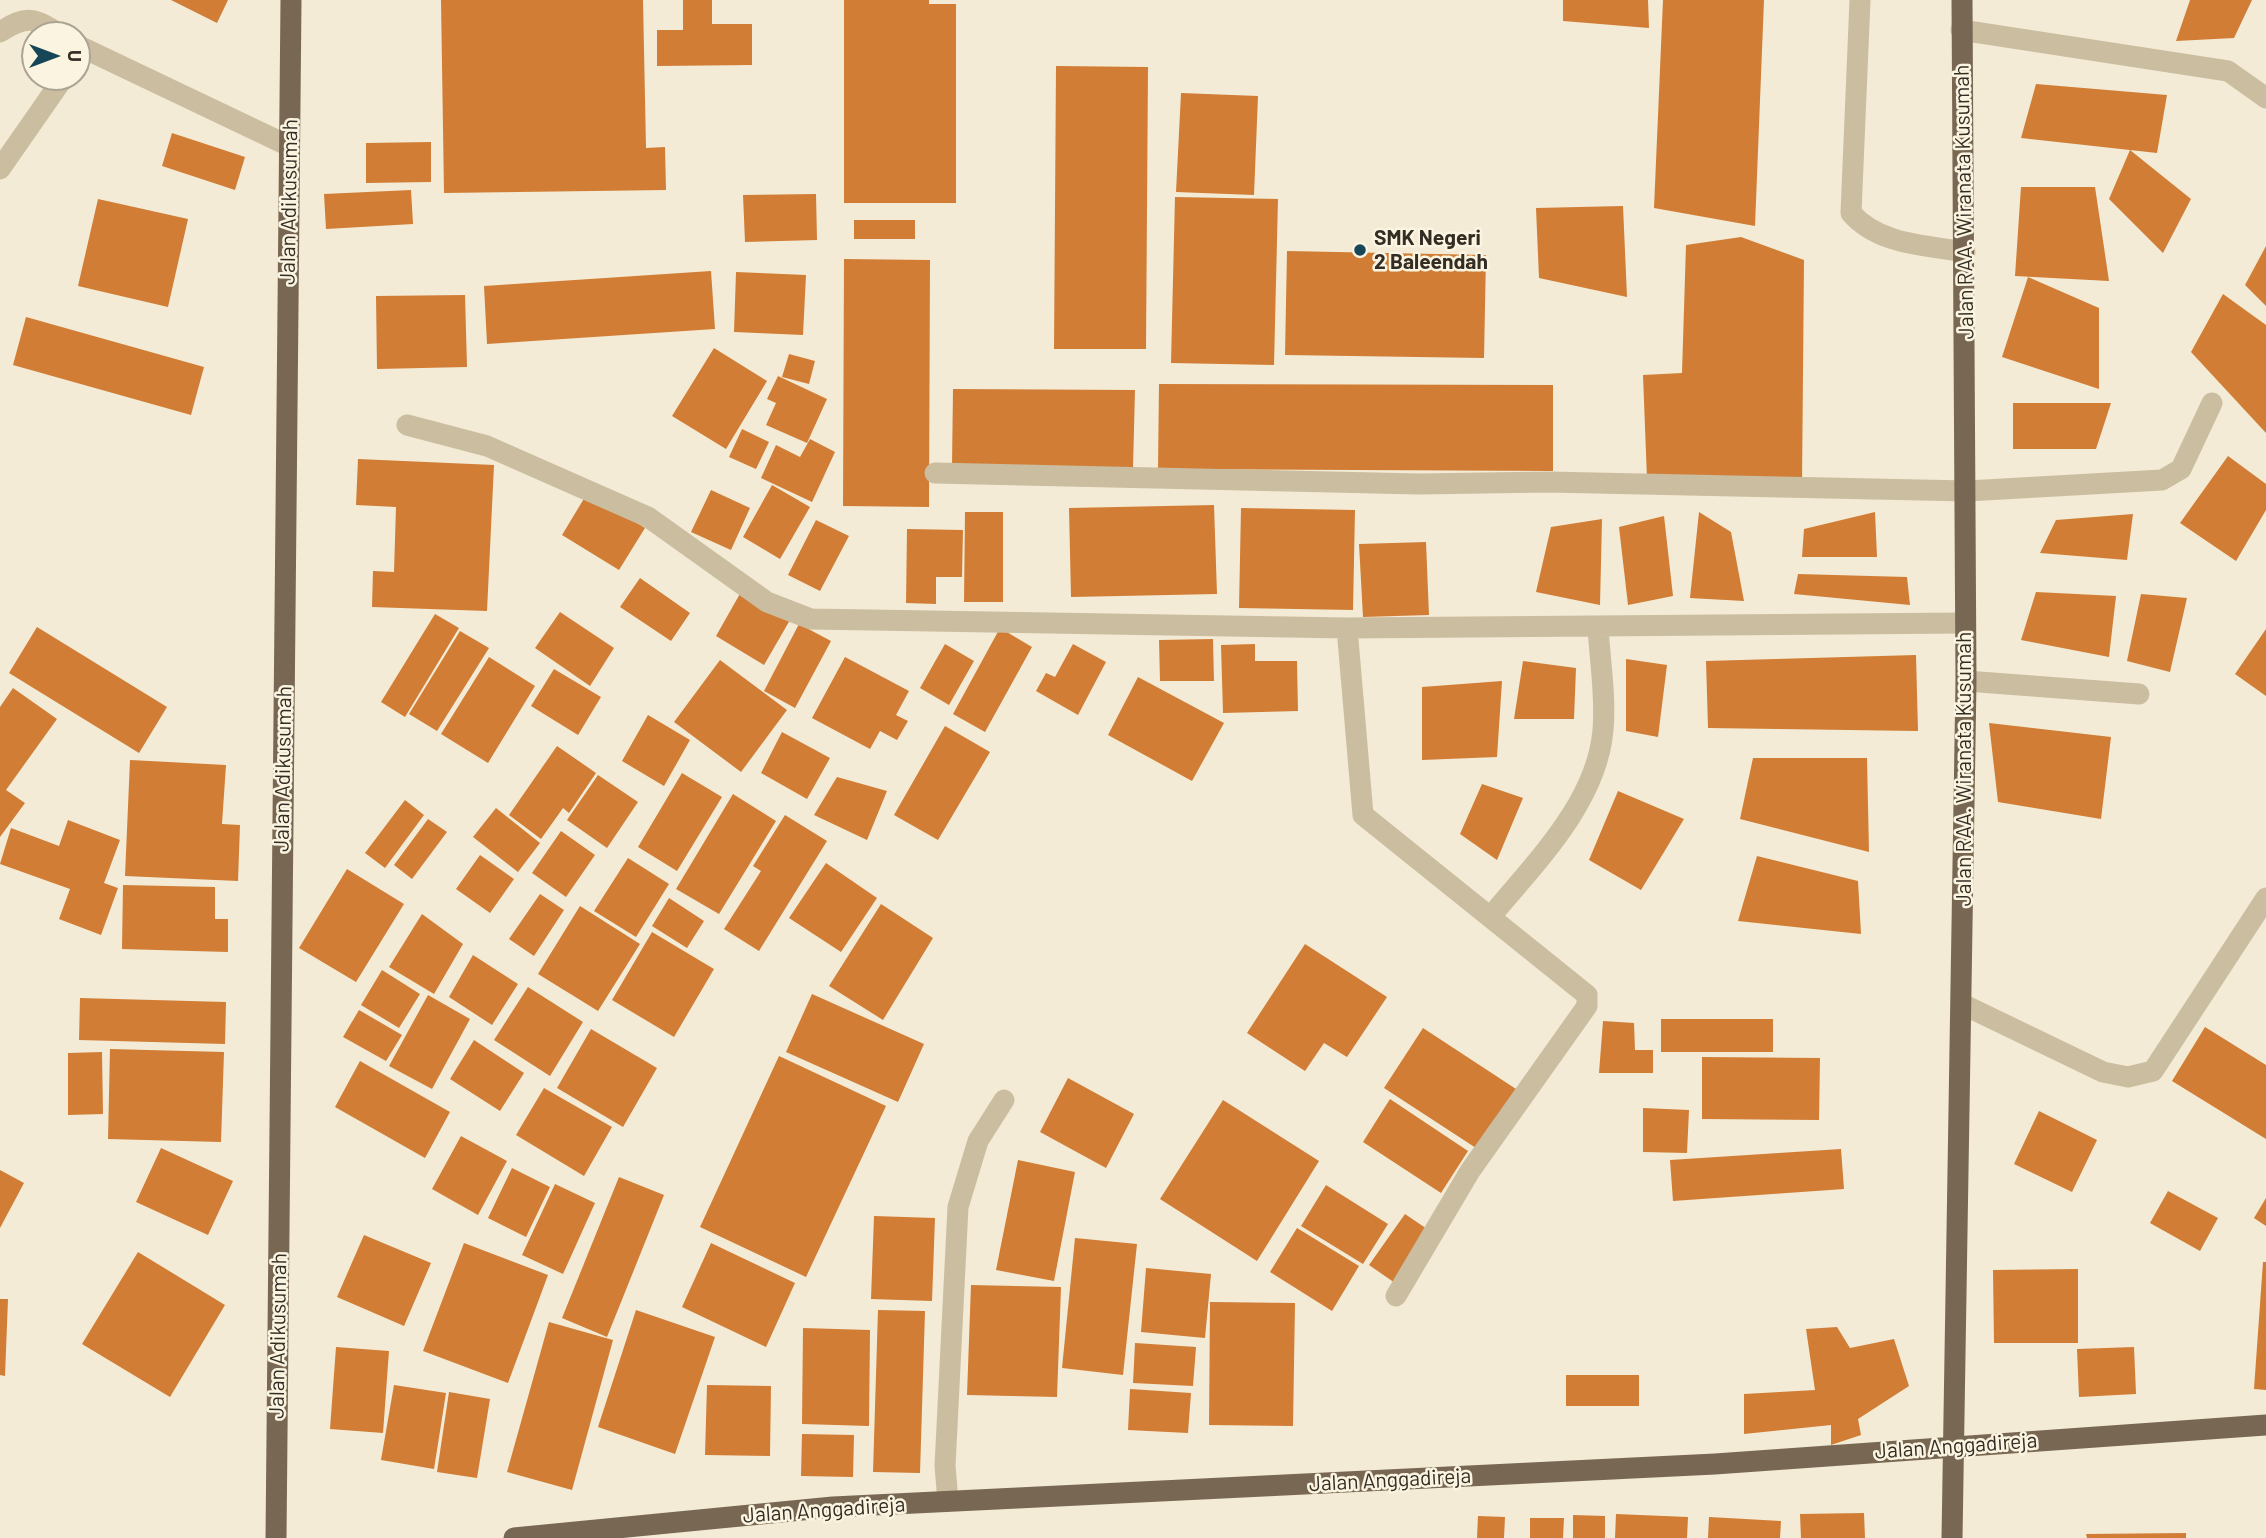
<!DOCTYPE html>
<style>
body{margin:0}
#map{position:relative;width:2266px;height:1538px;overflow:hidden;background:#f3ebd5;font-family:Barlow,sans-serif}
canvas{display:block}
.north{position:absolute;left:21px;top:21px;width:70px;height:70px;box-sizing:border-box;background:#faf4e1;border:2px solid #aba495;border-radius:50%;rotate:90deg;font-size:19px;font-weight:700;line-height:28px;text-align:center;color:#342d24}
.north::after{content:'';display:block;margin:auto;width:24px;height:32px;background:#174659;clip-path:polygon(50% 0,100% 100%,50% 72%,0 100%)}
</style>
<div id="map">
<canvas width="2266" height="1538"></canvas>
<div class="north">U</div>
</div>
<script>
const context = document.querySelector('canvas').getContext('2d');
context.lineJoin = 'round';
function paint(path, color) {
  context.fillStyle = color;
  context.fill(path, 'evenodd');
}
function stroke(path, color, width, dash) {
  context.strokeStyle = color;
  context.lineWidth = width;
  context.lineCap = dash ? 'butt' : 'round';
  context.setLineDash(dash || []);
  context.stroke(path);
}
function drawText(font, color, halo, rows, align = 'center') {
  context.font = font + ' Barlow,sans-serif';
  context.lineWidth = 5;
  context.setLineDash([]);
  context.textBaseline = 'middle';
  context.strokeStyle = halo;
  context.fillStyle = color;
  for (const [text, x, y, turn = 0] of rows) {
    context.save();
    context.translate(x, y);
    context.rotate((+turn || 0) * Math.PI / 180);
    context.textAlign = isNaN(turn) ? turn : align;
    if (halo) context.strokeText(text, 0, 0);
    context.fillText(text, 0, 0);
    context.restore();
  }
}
paint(new Path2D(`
 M 171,0 L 228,0 L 217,23 Z
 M 441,0 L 643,0 L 646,148 L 665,147 L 666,190 L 444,193 Z
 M 683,0 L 712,0 L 712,24 L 752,24 L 752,65 L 657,66 L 657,30 L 683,30 Z
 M 844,0 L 929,0 L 929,4 L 956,4 L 956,203 L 844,203 Z
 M 1563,0 L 1648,0 L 1649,28 L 1563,21 Z
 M 1663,0 L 1764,0 L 1755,226 L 1654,208 Z
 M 2190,0 L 2252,0 L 2234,38 L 2176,41 Z
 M 1056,66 L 1148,67 L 1146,349 L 1054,349 Z
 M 2036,84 L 2167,95 L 2157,153 L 2021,138 Z
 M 1181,93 L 1258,96 L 1254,195 L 1176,192 Z
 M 172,133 L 245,157 L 235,190 L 162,166 Z
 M 431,142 L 431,182 L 366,183 L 366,143 Z
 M 2130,150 L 2191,199 L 2163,253 L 2109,199 Z
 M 2021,187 L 2095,187 L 2109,281 L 2015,276 Z
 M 411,190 L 413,224 L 326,229 L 324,194 Z
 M 816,194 L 817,240 L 745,242 L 743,195 Z
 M 1175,197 L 1278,199 L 1274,365 L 1171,363 Z
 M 98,199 L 188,219 L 168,307 L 78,286 Z
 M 1623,206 L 1627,297 L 1539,278 L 1536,208 Z
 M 854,220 L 915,220 L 915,239 L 854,239 Z
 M 1741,237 L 1804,260 L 1802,485 L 1647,479 L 1643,375 L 1682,373 L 1686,245 Z
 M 2266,246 L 2266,306 L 2245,285 Z
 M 1287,251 L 1486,255 L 1484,358 L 1285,355 Z
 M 844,259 L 930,260 L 929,507 L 843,506 Z
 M 711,271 L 715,329 L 487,344 L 484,286 Z
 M 736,272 L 806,275 L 803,335 L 734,332 Z
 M 2028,277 L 2099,308 L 2099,389 L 2002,357 Z
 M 2223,294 L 2266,325 L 2266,433 L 2191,352 Z
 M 465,295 L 467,367 L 377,369 L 376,296 Z
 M 26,317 L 204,367 L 191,415 L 13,365 Z
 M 714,348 L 767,381 L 726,449 L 672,416 Z
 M 789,354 L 815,361 L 809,384 L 782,377 Z
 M 778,376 L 827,399 L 807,443 L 766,425 L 776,403 L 767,399 Z
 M 1159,384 L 1553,385 L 1553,471 L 1158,469 Z
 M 953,389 L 1135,390 L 1133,468 L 952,466 Z
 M 2013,403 L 2111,403 L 2096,449 L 2013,449 Z
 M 742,429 L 769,442 L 756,469 L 729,457 Z
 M 810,439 L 835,452 L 812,502 L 761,478 L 776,445 L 800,457 Z
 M 2228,456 L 2266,484 L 2266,510 L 2236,561 L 2180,523 Z
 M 358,459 L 494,465 L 487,611 L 372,607 L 373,571 L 394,572 L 396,507 L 356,505 Z
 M 772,485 L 810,507 L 780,559 L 743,537 Z
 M 711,490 L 750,508 L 731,550 L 691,532 Z
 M 588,492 L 645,528 L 619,570 L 562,535 Z
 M 1214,505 L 1217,594 L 1071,597 L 1069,508 Z
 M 1241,508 L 1355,510 L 1353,610 L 1239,608 Z
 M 965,512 L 1003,512 L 1003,602 L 964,602 Z
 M 1699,512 L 1731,532 L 1744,601 L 1690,598 Z
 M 1875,512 L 1877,557 L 1802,557 L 1804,529 Z
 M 2133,514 L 2127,560 L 2040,553 L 2056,520 Z
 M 1664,516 L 1673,596 L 1628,605 L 1619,527 Z
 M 1602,519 L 1600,605 L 1536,592 L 1551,527 Z
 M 816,520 L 849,536 L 820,591 L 788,575 Z
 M 907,529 L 963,530 L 962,577 L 936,577 L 936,604 L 906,603 Z
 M 1426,542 L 1429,615 L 1363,617 L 1359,544 Z
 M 1798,574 L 1907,577 L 1910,605 L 1794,594 Z
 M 640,578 L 690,613 L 671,641 L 620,607 Z
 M 741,592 L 790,620 L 764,665 L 716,636 Z
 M 2036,592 L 2116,596 L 2109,657 L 2021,640 Z
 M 2141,594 L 2187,598 L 2170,672 L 2127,661 Z
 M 560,612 L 614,648 L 590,686 L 535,648 Z
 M 435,614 L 459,628 L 405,717 L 381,702 Z
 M 799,624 L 831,641 L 795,708 L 764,691 Z
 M 37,627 L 167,707 L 139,753 L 9,673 Z
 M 1000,628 L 1032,647 L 985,732 L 953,714 Z
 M 2266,629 L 2266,696 L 2235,674 Z
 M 460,631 L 489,648 L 437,731 L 409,714 Z
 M 1213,639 L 1214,681 L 1160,681 L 1159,640 Z
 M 945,644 L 974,661 L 949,705 L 920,688 Z
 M 1073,644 L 1106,662 L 1078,715 L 1036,691 L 1046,673 L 1055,677 Z
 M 1255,644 L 1255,661 L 1297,661 L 1298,711 L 1223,713 L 1221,645 Z
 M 1916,655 L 1918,731 L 1708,728 L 1706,661 Z
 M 489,657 L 535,686 L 488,763 L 441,734 Z
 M 845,657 L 909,691 L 896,715 L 908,721 L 897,740 L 880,731 L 870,749 L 812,718 Z
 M 1626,659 L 1667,665 L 1658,737 L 1626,731 Z
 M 720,660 L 787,710 L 741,772 L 674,722 Z
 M 1523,661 L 1576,668 L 1574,719 L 1514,719 Z
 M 554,669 L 601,697 L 578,735 L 531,706 Z
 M 1138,677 L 1224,723 L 1192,781 L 1108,735 Z
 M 1502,681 L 1497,757 L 1422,760 L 1422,687 Z
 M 13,688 L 57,719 L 6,790 L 25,803 L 0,837 L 0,707 Z
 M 648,715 L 690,740 L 664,786 L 622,761 Z
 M 1989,723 L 2111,737 L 2101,819 L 1998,802 Z
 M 945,726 L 990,752 L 938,840 L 894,815 Z
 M 782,732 L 830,758 L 807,799 L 761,773 Z
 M 557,746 L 596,773 L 569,813 L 563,808 L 541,839 L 509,815 Z
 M 1753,758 L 1867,758 L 1869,852 L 1740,819 Z
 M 130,760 L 226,765 L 222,824 L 240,825 L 238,881 L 125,876 Z
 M 682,773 L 722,797 L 677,871 L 638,847 Z
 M 598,775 L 638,802 L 607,848 L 567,820 Z
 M 837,777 L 887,791 L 867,840 L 814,815 Z
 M 1482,784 L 1523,798 L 1497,860 L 1460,834 Z
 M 1618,791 L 1684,819 L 1641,890 L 1589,860 Z
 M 733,794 L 776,821 L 719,914 L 676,889 Z
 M 405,800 L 424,815 L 385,868 L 365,853 Z
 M 496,808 L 540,843 L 518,872 L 473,837 Z
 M 785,815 L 827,841 L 759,951 L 724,929 L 761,871 L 753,866 Z
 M 428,819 L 447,832 L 412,879 L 394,865 Z
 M 68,820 L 120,840 L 104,883 L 118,888 L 101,935 L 59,919 L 70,889 L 0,864 L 11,828 L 59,846 Z
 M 561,831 L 595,855 L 566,897 L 532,873 Z
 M 480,855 L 514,879 L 490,913 L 456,889 Z
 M 1757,856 L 1858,881 L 1861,934 L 1738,921 Z
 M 628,858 L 669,884 L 636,937 L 594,911 Z
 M 826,863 L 877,898 L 841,952 L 789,918 Z
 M 347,869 L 404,904 L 356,982 L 299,948 Z
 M 123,885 L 215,887 L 215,919 L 228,919 L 228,952 L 122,949 Z
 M 540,894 L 564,910 L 534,956 L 509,939 Z
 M 669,898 L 704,921 L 687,948 L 652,926 Z
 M 881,904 L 933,938 L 883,1020 L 829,986 Z
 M 580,906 L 640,944 L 598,1011 L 538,974 Z
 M 422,914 L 463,944 L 434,994 L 389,967 Z
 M 652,932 L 714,969 L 674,1037 L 612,1000 Z
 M 1305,944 L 1387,997 L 1347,1057 L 1324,1043 L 1305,1071 L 1247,1033 Z
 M 473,955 L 518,984 L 492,1025 L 449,997 Z
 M 382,970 L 420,994 L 399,1028 L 361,1005 Z
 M 528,987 L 583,1022 L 550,1076 L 494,1040 Z
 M 812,994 L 924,1044 L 898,1102 L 786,1052 Z
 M 428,995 L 470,1019 L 432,1089 L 389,1066 Z
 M 80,998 L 226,1002 L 225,1044 L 79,1040 Z
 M 359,1010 L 402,1035 L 386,1061 L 343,1037 Z
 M 1661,1019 L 1773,1019 L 1773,1052 L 1661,1052 Z
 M 1603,1021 L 1634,1023 L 1635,1050 L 1653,1050 L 1653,1073 L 1599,1073 Z
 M 2205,1027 L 2266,1065 L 2266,1139 L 2172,1081 Z
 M 1423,1028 L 1516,1089 L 1476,1148 L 1384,1088 Z
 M 591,1029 L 657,1068 L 623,1127 L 557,1088 Z
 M 474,1040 L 524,1073 L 500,1111 L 450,1079 Z
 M 110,1049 L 224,1052 L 221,1142 L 108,1139 Z
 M 102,1052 L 103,1114 L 68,1115 L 68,1053 Z
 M 779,1056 L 886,1106 L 806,1277 L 700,1227 Z
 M 1702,1057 L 1820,1058 L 1819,1120 L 1702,1119 Z
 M 360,1061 L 450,1112 L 425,1158 L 335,1107 Z
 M 1068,1078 L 1134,1114 L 1106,1168 L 1040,1132 Z
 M 544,1088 L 612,1127 L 584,1176 L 516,1135 Z
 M 1390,1099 L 1468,1151 L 1441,1193 L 1363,1142 Z
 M 1223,1100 L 1319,1161 L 1257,1261 L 1160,1199 Z
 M 1643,1108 L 1689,1110 L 1687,1153 L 1643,1152 Z
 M 2039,1111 L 2097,1140 L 2072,1192 L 2014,1164 Z
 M 461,1136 L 507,1161 L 478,1215 L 432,1189 Z
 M 161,1148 L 233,1181 L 208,1235 L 136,1202 Z
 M 1841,1149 L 1844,1189 L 1673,1201 L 1670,1160 Z
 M 1018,1160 L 1075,1172 L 1054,1281 L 996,1270 Z
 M 512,1168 L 550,1187 L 526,1237 L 488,1218 Z
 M 0,1170 L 24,1183 L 0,1228 Z
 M 619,1177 L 664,1195 L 607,1337 L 562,1318 Z
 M 555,1184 L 595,1203 L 563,1274 L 522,1255 Z
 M 1326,1185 L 1388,1224 L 1363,1264 L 1301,1226 Z
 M 2168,1191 L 2218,1218 L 2200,1251 L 2150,1223 Z
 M 2266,1198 L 2266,1226 L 2254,1218 Z
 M 1405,1214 L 1430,1231 L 1395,1283 L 1369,1265 Z
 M 874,1216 L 935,1218 L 932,1301 L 871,1299 Z
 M 1297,1228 L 1359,1266 L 1332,1311 L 1270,1272 Z
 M 364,1235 L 431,1263 L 404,1326 L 337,1297 Z
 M 1075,1238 L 1137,1244 L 1123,1375 L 1062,1368 Z
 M 464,1243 L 548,1275 L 508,1383 L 423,1351 Z
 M 711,1243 L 795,1283 L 766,1347 L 682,1307 Z
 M 138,1252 L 225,1305 L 170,1397 L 82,1344 Z
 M 2263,1262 L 2266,1262 L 2266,1390 L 2254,1389 Z
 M 1146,1268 L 1211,1274 L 1205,1338 L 1141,1332 Z
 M 2078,1269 L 2078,1343 L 1994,1343 L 1993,1270 Z
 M 971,1285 L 1061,1287 L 1057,1397 L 967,1395 Z
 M 0,1299 L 8,1299 L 5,1376 L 0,1375 Z
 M 1210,1302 L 1295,1303 L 1293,1426 L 1209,1425 Z
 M 636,1310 L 715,1337 L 675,1454 L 598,1427 Z
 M 878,1310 L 925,1311 L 920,1473 L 873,1472 Z
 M 549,1322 L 613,1340 L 572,1490 L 507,1472 Z
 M 1837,1327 L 1850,1348 L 1894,1339 L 1909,1386 L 1858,1419 L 1861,1435 L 1831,1445 L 1831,1425 L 1744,1434 L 1744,1394 L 1815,1390 L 1806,1329 Z
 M 803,1328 L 870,1330 L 869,1426 L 802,1424 Z
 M 1135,1343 L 1196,1347 L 1193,1386 L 1133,1383 Z
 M 336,1347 L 389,1351 L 383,1433 L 330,1429 Z
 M 2134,1347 L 2136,1394 L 2079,1397 L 2077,1349 Z
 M 1566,1375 L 1639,1375 L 1639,1406 L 1566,1406 Z
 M 394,1385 L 446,1393 L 434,1469 L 381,1460 Z
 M 707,1385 L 771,1386 L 770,1456 L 705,1455 Z
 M 1130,1389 L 1191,1393 L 1188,1433 L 1128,1430 Z
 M 449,1392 L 490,1399 L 477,1478 L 437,1472 Z
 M 802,1434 L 854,1435 L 853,1477 L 801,1476 Z
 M 1864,1513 L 1865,1538 L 1801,1538 L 1800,1514 Z
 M 1616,1514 L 1688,1517 L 1687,1538 L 1615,1538 Z
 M 1573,1515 L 1605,1516 L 1605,1538 L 1573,1538 Z
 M 1478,1516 L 1505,1517 L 1504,1538 L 1477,1538 Z
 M 1709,1517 L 1781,1521 L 1780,1538 L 1708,1538 Z
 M 1530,1518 L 1564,1518 L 1563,1538 L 1530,1538 Z
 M 2186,1533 L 2186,1538 L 2087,1538 L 2086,1534 Z`), '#d17d35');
stroke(new Path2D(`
 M 1860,0 L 1851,213 C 1879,245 1925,245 1965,252
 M 1961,30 L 2228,71 L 2266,98
 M 0,32 C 28,14 34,18 61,35
 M 77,45 L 289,146
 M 0,169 L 64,77
 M 407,425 L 487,446 L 648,517 L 767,602 L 811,619 L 1347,628 L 1965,623
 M 935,473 L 1419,484 L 1548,482 L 1967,491 L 2162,480 L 2181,469 L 2212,403
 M 1347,628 L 1363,815 L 1587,995 L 1587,1006 L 1470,1171 L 1396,1296
 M 1966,681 L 2139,694
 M 1492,915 C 1536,862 1597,802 1603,730 C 1606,697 1600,661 1598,628
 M 1962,1004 L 2103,1072 L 2128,1077 L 2153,1071 L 2266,898
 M 948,1501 L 945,1466 L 958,1207 L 978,1141 L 1004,1100`), '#cbbda0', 21);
stroke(new Path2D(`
 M 276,1538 L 291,0
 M 514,1538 L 833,1507 L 1715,1464 L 2266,1425
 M 1952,1538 L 1966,681 L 1962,0`), '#786853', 21);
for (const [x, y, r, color] of [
 [1360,250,7,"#174659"]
]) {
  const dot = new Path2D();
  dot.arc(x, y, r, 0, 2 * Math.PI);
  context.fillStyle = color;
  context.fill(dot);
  stroke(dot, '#faf4e1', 2.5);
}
drawText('21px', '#342d24', '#faf4e1', [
 ["Jalan Adikusumah",289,202,-89],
 ["Jalan RAA. Wiranata Kusumah",1964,202,-91],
 ["Jalan Adikusumah",283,769,-89],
 ["Jalan RAA. Wiranata Kusumah",1964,769,-90],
 ["Jalan Adikusumah",278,1336,-89],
 ["Jalan Anggadireja",1956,1446,-4],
 ["Jalan Anggadireja",1390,1480,-3],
 ["Jalan Anggadireja",824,1510,-4]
]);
drawText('bold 21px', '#342d24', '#faf4e1', [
 ["SMK Negeri",1374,238],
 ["2 Baleendah",1374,262]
], 'left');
</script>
